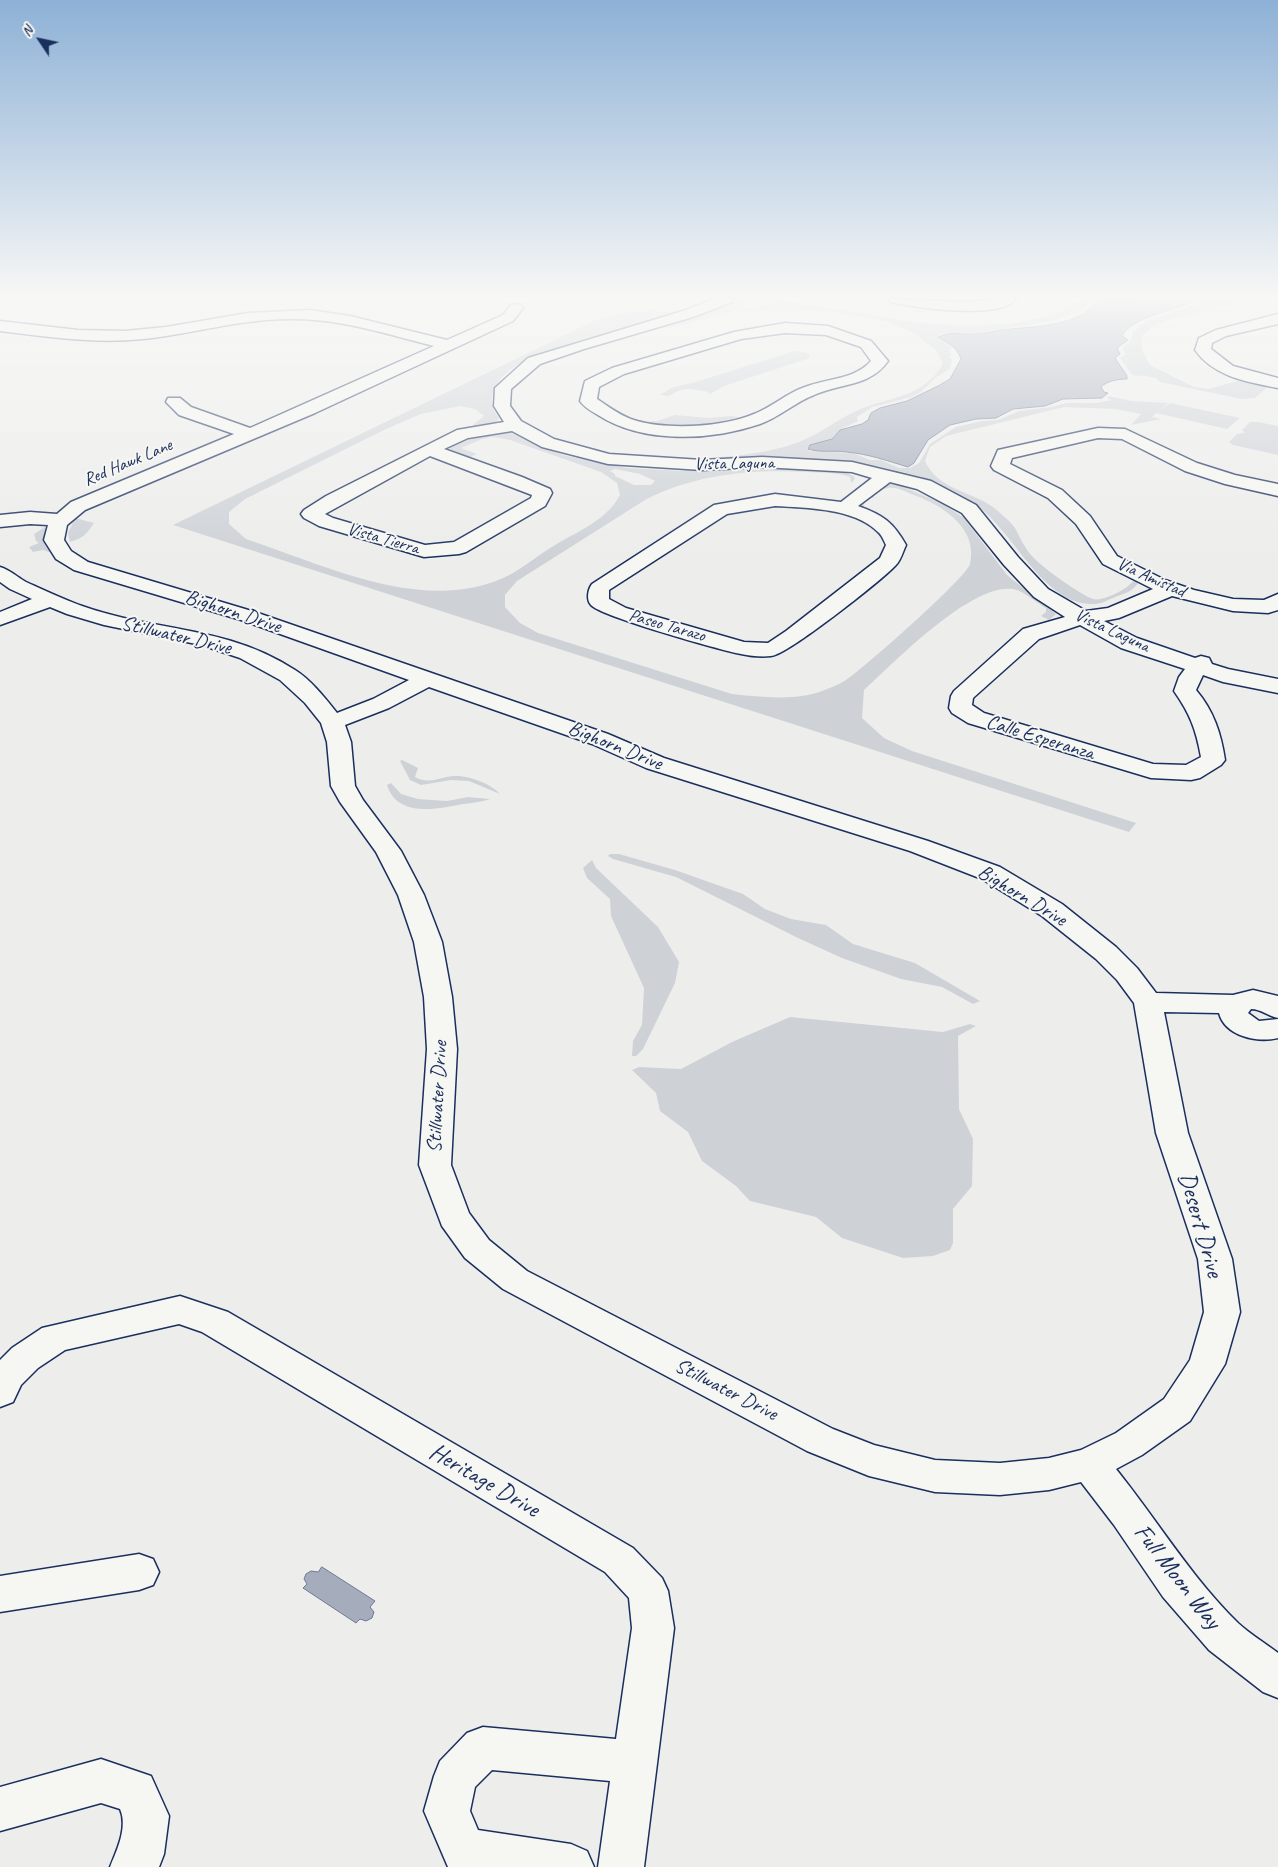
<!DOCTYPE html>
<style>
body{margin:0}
#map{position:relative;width:1278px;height:1867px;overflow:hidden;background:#edeeec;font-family:Caveat,sans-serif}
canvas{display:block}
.north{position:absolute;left:15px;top:15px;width:50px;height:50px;-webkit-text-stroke:4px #f6f6f2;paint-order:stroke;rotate:304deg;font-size:14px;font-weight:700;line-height:20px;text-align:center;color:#1b2f5e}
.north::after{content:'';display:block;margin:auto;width:18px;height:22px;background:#1b2f5e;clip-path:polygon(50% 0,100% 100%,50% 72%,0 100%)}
</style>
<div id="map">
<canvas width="1278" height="1867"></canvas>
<div class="north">N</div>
</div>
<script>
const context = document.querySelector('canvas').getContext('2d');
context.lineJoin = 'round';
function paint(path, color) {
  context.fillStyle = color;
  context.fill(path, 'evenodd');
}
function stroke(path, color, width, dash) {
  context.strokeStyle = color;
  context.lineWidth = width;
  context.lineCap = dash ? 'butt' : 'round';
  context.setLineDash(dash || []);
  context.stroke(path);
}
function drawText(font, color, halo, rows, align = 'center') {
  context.font = font + ' Caveat,sans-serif';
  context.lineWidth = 4;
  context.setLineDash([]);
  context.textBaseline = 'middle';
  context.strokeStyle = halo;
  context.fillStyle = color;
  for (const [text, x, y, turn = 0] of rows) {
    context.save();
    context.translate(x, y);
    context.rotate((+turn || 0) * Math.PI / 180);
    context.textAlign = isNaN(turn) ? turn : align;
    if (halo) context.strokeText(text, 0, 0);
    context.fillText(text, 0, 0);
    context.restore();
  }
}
paint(new Path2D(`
 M 739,299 L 748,299 L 740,306 L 754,308 L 775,302 L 766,299 L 779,299 C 802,304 824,307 847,311 C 902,320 958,331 1013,323 C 1029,321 1047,317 1061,311 C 1076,305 1075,299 1092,299 L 1092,302 L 1082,310 L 1053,321 L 979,333 L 942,333 L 937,337 L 952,348 L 949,349 L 951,355 L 949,358 L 952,359 L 950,369 L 936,377 L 921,392 L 911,397 L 872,407 L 857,417 L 858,421 L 839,430 L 832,438 L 809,446 L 807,449 L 810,451 L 853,453 L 870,460 L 881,460 L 899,468 L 910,468 L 919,463 L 930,444 L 956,427 L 982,421 L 998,420 L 1019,411 L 1052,407 L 1066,403 L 1096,403 L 1112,400 L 1107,398 L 1108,396 L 1131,401 L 1168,403 L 1160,411 L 1170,403 L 1240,418 L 1227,429 L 1156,413 L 1152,417 L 1161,419 L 1131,425 L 1141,414 L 1115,409 L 1064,407 L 946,436 L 930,447 L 925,461 C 938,490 969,490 993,507 C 1000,513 1010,521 1015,528 C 1020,537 1024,547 1031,555 C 1040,566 1079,594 1093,599 C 1102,602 1128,589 1133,581 L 1138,583 C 1133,592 1122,594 1113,598 C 1108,600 1101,604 1095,604 C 1039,607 1011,520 965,498 C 903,468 831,457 763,458 C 738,458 703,464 680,460 C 720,457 761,456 799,442 C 822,433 840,417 863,408 C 893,397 927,395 943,363 L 936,350 L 912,332 L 885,321 L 828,311 L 776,309 L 727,312 L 666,329 Z
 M 1203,299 L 1250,299 L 1171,319 L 1155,325 L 1141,337 L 1142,350 L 1150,365 L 1194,387 L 1208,389 L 1242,380 L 1269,386 L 1255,398 L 1242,399 L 1160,382 C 1154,374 1141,377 1132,375 L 1120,358 L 1126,354 L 1122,349 L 1131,341 L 1133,332 L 1146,321 L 1184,308 Z
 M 650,311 L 679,312 C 654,321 628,329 602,336 C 571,344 489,360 492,404 C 493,409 496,414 499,418 L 496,422 L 474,427 L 473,425 L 484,416 L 475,409 L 460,406 L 421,414 L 386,429 L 245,499 L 229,512 L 229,524 L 246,539 C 324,565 423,614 503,578 C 521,570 538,555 555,545 C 577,532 608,519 620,495 L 617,483 L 601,472 L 510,440 L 492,437 L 482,439 L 461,448 L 477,454 L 468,458 L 449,451 L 450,447 L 470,438 L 509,432 L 563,455 L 627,468 L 683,471 L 763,467 L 846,473 L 854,476 L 855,479 L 851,483 L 850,477 C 837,472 821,473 807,472 C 752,469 695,474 645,500 L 517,581 L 505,595 L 505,607 L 520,623 L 538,633 L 732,694 C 761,697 795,701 822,691 C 830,688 840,684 846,680 C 863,669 967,577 970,564 C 979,527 940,504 911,494 C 904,491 896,487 889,488 C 882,488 877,492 872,495 L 874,497 L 862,501 L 864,505 L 863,508 L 859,506 L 859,501 L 887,484 L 897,484 L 943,504 L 964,518 L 1007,575 L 1056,614 L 1049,620 L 1041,616 L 1046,612 L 1046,608 C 1037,603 1026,593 1017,590 C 976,577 893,664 864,690 L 862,718 L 884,738 L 912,751 L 1136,823 L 1129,832 L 173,525 L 598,319 L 631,312 ZM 615,469 L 640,474 L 655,481 L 651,485 L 634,485 L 615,476 L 615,474 L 610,471 Z
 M 795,351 L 807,353 L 810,356 L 807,359 L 724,386 L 710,394 L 708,392 C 690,389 685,386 669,396 L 660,395 L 671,388 L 695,382 Z
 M 675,415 L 709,418 L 731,416 L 744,418 C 708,428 674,429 637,422 L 657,421 Z
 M 1250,422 L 1258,422 L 1278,426 L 1278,455 L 1233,445 L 1229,442 L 1237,434 L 1245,433 L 1242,430 Z
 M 75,518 L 94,523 C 87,534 83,538 70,542 L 68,533 Z
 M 45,527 L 46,544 L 52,553 L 43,550 L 33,552 L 29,547 L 39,543 L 36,541 L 34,534 Z
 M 402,760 L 418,768 L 415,777 C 430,785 439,777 453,776 C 467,775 491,783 500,794 L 469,781 L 451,780 L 421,785 L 410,780 L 400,761 Z
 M 391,783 L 401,794 L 418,799 L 447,801 L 468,797 L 490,799 C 481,802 472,803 463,804 C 438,809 397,818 387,785 Z
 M 610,854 L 619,854 L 675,870 L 743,894 L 765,909 L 791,919 L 826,925 L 853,944 L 915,963 L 980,1001 L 973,1004 L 942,987 L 901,979 L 842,958 L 798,938 L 676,877 L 613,859 L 608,856 Z
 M 592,860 L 596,868 L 658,927 L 679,962 L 675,983 L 643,1049 L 636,1056 L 632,1056 L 633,1041 L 642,1025 L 644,988 L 611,916 L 610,899 L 587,878 L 583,868 Z
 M 790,1017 L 943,1032 L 970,1024 L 976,1026 L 958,1036 L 959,1109 L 973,1139 L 972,1186 L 953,1209 L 953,1243 L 950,1250 L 933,1256 L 903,1258 L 842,1238 L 816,1217 L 750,1201 L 736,1186 L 702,1161 L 688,1132 L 660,1111 L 656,1093 L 632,1070 L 639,1067 L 681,1069 L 732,1042 Z`), '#ced2d7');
const water = new Path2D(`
 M 1098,299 L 1195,300 C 1176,311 1132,316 1122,336 L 1128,340 L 1117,348 L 1120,354 L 1115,358 L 1127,376 L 1127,379 C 1118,379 1107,381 1101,387 L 1104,392 L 1108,393 L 1102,398 L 1063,399 L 1045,406 L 1013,409 L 996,418 L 976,419 L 950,425 L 928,440 L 914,463 L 908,467 C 888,461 868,454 847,452 C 833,450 821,453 808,449 L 810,445 L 832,439 L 840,430 L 862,424 L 868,420 L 871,413 L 880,408 L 907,401 L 940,385 L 950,379 L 961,359 C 957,346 948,344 938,337 C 951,331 961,335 975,334 C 984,334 993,331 1002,330 C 1031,326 1082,328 1098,299 Z
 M 322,1567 L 375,1601 L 370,1607 L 374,1612 L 372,1618 L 366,1621 L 360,1619 L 356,1623 L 303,1588 L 307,1584 L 304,1579 L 306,1574 L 311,1571 L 318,1572 Z`);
paint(water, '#a5acbc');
stroke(water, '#6e7a96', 1);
const minor = new Path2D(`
 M 714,299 L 734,299 L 732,302 L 693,317 L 584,349 L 540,364 L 511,389 L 510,406 L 521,421 L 554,439 L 609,454 L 702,460 L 762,457 L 852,462 L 931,481 L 976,505 L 1018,557 L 1048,589 L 1086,611 L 1108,608 L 1153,589 L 1103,564 L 1076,524 L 1048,498 L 994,470 L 991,466 L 998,450 L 1098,428 L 1125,429 L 1197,463 L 1235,475 L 1278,484 L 1278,496 L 1225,484 L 1185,471 L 1122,439 L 1098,438 L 1012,458 L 1010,464 L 1062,490 L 1090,516 L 1117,556 L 1165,580 L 1194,590 L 1233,599 L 1264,600 L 1278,594 L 1278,610 L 1268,613 L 1233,611 L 1172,596 L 1119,618 L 1104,621 L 1137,638 L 1195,658 L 1201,656 L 1209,658 L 1212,664 L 1228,669 L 1278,679 L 1278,693 L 1223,682 L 1203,675 L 1196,690 C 1214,711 1221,734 1225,760 L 1221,765 L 1200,778 L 1191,780 L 1151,778 L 968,723 L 952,713 L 949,708 L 951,696 L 954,691 L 1023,629 L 1065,617 L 1034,597 L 1004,565 L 962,513 L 917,489 L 890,482 L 858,506 C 883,515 893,522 906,545 C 903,551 901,560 896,565 C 882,580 786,656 771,656 C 762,657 750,656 741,654 C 720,650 600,616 591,605 C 586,600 588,589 592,584 L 714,505 L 775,494 L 841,502 L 872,478 L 852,472 L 762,467 L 702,470 L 608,464 L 542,447 L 512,431 L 468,438 L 444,449 L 522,477 L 550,489 L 552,493 L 545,506 L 466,552 L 459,554 L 424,557 L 319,526 L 304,518 L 301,514 L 304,510 L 326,496 L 457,430 L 504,422 L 494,406 L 495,388 L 528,358 L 683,311 ZM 430,456 L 532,495 L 531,498 L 454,542 L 425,545 L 333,518 L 325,514 ZM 775,506 C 807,508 854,508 878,532 C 882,535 884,541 886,545 L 880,558 L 786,631 L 768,643 L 744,642 L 626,608 L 609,599 L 609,590 L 727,514 ZM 1080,625 L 1121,648 L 1185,669 L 1179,677 L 1174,691 C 1190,714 1196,729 1201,757 L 1186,765 L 1153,764 L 984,713 L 972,705 L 973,698 L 1039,639 Z
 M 889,299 L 968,302 L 996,299 L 1016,299 C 1001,320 914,308 891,302 Z
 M 516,304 L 521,305 L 523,308 L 513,321 L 315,413 L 85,510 L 67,525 L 64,540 L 71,551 L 88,562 L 255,612 L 608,734 L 664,758 L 928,841 L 1000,867 L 1062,904 L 1116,947 L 1137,968 L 1156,993 L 1233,995 L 1253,990 L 1278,996 L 1278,1018 C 1268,1016 1261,1009 1251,1009 L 1248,1013 L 1259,1021 L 1278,1019 L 1278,1038 C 1257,1043 1225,1036 1219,1013 L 1164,1012 L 1188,1133 L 1232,1259 L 1240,1312 L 1225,1364 L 1190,1421 L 1142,1455 L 1116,1469 C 1157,1520 1191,1577 1238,1623 C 1250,1634 1265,1643 1278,1653 L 1278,1698 L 1263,1692 L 1209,1650 L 1163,1597 L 1114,1525 L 1081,1482 L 1049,1490 L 1000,1495 L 935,1492 L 869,1476 L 807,1451 L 503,1289 L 465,1258 L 442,1226 L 419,1165 L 427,1049 L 424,997 L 414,942 L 398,895 L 376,852 L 340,802 L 331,786 L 327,742 L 321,723 L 305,703 L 280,680 L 240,658 L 201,645 L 104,625 L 67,614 L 50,607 L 0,625 L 0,612 L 32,599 L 10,589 L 0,582 L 0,567 C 10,570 17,577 26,582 C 44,590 63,599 82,606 C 155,632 226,625 295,670 C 311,680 325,698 337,713 L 373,699 L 409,680 L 241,620 L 74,570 L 56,559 L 44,540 L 48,525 L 30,524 L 0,527 L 0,515 L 30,512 L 57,514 L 71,502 L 234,434 L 179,415 L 166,402 L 168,398 L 180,398 L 191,407 L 250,428 L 434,346 C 386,334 339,318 289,319 C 240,319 192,334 143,339 C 95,344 48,337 0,331 L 0,321 L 78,330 L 125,331 L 166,327 L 248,313 L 310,310 L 350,316 L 447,340 L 503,315 L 511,305 ZM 429,687 L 592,744 L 646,768 L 910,851 L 982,879 L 1042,916 L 1096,959 L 1117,980 L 1134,1003 L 1156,1133 L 1198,1259 L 1204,1312 L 1190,1360 L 1164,1399 L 1116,1433 L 1081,1450 L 1049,1458 L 1000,1463 L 935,1460 L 874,1445 L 833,1429 L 527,1271 L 489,1240 L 469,1213 L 451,1165 L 457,1049 L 452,997 L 442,942 L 424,895 L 401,851 L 363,800 L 355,786 L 351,742 L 345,725 L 389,708 Z
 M 1278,314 L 1278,324 L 1226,336 L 1212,343 L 1211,349 L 1233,366 L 1278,378 L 1278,388 C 1248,382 1214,377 1195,350 L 1199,338 L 1216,330 Z
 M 785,323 L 828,326 L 871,341 L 888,361 C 870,387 840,383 814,395 C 795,402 780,417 760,424 C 710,441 643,444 598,415 C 591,411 584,407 580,401 L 585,381 L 612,368 L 734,332 ZM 785,333 L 826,335 L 861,347 L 871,361 C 854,380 828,378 805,387 C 787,393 772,407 754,414 C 724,427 669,430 637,421 C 622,417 609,407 597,399 L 599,387 L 624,374 L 741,339 Z
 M 180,1296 L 228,1312 L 633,1548 L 662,1578 L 668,1591 L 674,1628 L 644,1867 L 598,1867 L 610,1781 L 492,1770 L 475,1787 L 470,1811 L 478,1830 L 571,1844 L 587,1851 L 594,1867 L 448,1867 L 424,1811 L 434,1776 L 440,1761 L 467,1733 L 483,1727 L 616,1739 L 632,1628 L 629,1598 L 605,1572 L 202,1332 L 179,1324 L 65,1350 L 38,1368 L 21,1385 L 13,1402 L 0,1407 L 0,1360 L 12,1348 L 42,1328 Z
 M 139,1554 L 153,1559 L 159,1572 L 153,1585 L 139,1590 L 0,1612 L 0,1576 Z
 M 101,1759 L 151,1776 L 169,1816 L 164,1854 L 159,1867 L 110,1867 C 117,1850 128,1827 120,1809 L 101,1803 L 0,1831 L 0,1787 Z`);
stroke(minor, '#1b2f5e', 3);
paint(minor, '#f6f6f2');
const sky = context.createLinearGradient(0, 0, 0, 560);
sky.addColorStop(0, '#8db1d6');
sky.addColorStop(0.53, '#f7f7f6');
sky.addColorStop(1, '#f7f7f600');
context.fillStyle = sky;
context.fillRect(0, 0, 1278, 560);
drawText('18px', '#1b2f5e', '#f6f6f2', [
 ["Red Hawk Lane",128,463,-23],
 ["Vista Laguna",734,464,-1],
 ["Vista Tierra",383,539,16],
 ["Via Amistad",1151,578,24],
 ["Paseo Tarazo",667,626,16],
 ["Vista Laguna",1112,631,25]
]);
drawText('21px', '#1b2f5e', '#f6f6f2', [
 ["Bighorn Drive",233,612,18],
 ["Stillwater Drive",176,636,13],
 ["Calle Esperanza",1040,738,17],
 ["Bighorn Drive",615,746,22],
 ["Bighorn Drive",1022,896,31],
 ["Stillwater Drive",438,1097,-87],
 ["Stillwater Drive",726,1390,27]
]);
drawText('25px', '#1b2f5e', '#f6f6f2', [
 ["Desert Drive",1200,1225,74],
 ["Heritage Drive",484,1481,30],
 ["Full Moon Way",1177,1577,52]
]);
</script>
